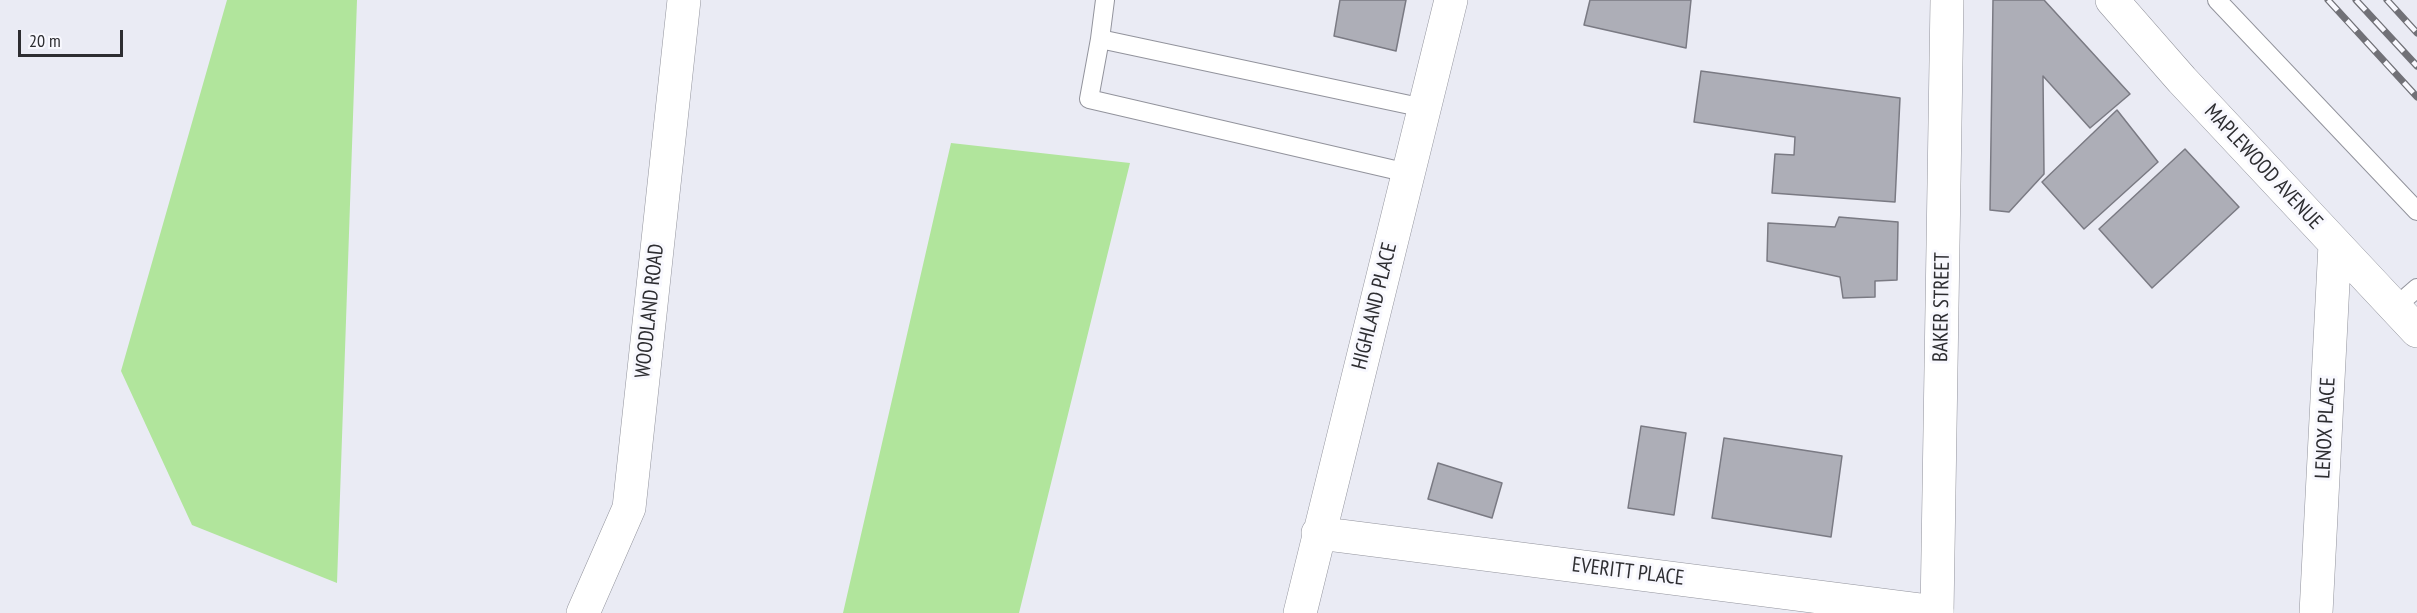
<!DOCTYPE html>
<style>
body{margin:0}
#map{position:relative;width:2417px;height:613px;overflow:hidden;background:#eaebf4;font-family:"PT Sans Narrow",sans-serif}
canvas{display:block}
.scale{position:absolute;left:18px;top:30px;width:105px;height:27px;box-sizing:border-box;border:3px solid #2d2d31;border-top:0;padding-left:8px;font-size:18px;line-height:21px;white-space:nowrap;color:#2d2d31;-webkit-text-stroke:4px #f8f8fe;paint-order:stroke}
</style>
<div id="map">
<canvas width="2417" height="613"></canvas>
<div class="scale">20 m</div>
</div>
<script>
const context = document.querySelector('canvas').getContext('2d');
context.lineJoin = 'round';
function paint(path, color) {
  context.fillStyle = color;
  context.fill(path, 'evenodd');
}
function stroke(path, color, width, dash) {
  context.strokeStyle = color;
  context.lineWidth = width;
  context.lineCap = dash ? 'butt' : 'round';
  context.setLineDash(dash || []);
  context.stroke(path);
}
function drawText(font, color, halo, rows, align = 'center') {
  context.font = font + ' "PT Sans Narrow",sans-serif';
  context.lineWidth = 6;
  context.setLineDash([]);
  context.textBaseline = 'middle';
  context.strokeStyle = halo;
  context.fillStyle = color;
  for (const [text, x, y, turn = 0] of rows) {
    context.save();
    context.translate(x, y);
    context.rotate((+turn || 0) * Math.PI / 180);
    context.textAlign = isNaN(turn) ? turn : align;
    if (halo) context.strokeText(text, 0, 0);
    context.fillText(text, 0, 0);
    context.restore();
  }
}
paint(new Path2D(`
 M 227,0 L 357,0 L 337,583 L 192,525 L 121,371 Z
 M 951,143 L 1130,163 L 1019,613 L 843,613 Z`), '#b1e59c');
const building = new Path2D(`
 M 1340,0 L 1406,0 L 1396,51 L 1334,36 Z
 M 1590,0 L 1691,0 L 1686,48 L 1584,25 Z
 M 1993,0 L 2044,0 L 2130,94 L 2090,128 L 2043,76 L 2044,174 L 2009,212 L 1990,210 Z
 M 1701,71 L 1900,98 L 1895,202 L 1772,193 L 1775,154 L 1794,155 L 1795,137 L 1694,122 Z
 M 2117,110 L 2158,162 L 2084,229 L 2042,182 Z
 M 2185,149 L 2239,207 L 2152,288 L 2099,229 Z
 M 1839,217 L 1898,222 L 1897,280 L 1875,281 L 1875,297 L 1843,298 L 1840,277 L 1767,261 L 1768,223 L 1835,227 Z
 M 1641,426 L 1686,433 L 1674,515 L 1628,508 Z
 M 1724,438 L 1842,456 L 1831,537 L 1712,518 Z
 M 1438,463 L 1502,483 L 1492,518 L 1428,499 Z`);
paint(building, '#adaeb7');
stroke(building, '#7a7a83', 1.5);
const service = new Path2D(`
 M 2217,0 L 2417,211
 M 1100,39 L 1105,0
 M 1408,173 L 1089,99 L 1100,39 L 1424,108
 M 2394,308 L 2417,288`);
const minor = new Path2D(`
 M 2112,0 L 2182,80 L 2417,331
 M 1318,533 L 1937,612
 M 583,613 L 629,508 L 684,0
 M 1300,613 L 1451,0
 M 2316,613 L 2335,244`);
const tertiary = new Path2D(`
 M 1937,613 L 1947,0`);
stroke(service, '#92939c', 20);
stroke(minor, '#92939c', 34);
stroke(tertiary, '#92939c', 34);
stroke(service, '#fff', 18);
stroke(minor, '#fff', 33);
stroke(tertiary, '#fff', 33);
const rail = new Path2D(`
 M 2328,0 L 2417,97
 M 2356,0 L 2417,66
 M 2387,0 L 2417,33`);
stroke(rail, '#717177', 7);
stroke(rail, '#f8f8fe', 4.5, [14]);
drawText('21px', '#2d2d31', '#f8f8fe', [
 ["MAPLEWOOD AVENUE",2263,167,47],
 ["HIGHLAND PLACE",1375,306,-76],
 ["BAKER STREET",1942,307,-89],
 ["WOODLAND ROAD",650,311,-84],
 ["LENOX PLACE",2326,428,-87],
 ["EVERITT PLACE",1628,572,7]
]);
</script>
